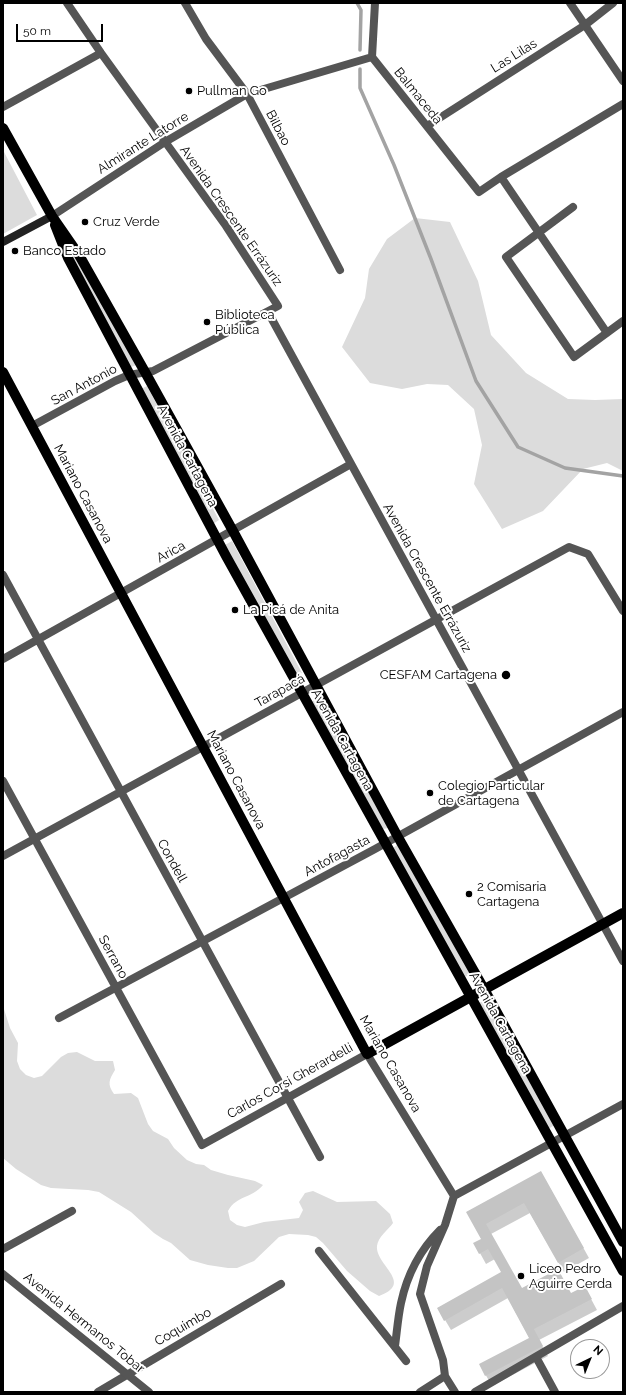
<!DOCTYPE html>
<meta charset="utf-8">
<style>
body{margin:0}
#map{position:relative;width:626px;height:1395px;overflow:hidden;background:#fff;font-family:Raleway,sans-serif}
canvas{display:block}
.frame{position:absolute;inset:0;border:4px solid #000;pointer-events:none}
.north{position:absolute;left:570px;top:1339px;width:40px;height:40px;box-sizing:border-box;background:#fff;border:1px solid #999;border-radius:50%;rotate:43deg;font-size:11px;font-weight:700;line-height:16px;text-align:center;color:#000}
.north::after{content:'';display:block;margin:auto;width:14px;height:18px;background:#000;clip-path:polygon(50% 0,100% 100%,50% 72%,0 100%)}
.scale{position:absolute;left:16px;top:24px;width:87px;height:18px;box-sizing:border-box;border:2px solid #000;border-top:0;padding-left:5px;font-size:12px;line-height:14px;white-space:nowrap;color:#000;-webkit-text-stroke:3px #fff;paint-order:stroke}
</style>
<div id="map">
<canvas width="626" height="1395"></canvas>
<div class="frame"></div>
<div class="north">N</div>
<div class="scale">50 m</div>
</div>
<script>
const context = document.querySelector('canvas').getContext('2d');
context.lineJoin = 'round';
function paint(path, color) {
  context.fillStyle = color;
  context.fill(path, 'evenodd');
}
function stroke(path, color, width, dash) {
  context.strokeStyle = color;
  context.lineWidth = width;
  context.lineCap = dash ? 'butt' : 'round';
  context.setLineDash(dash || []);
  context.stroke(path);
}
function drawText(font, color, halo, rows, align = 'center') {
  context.font = font + ' Raleway,sans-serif';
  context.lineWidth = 4;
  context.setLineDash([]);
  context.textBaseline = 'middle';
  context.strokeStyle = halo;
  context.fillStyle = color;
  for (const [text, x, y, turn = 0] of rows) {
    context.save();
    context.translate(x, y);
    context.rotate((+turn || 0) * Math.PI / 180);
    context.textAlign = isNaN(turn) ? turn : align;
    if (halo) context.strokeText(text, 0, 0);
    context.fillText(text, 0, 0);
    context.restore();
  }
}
paint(new Path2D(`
 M 3,150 L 37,215 L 3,234 Z
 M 415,218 L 450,222 L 478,281 L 491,335 L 526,373 L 568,399 L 595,400 L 623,399 L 623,471 L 607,463 L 583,469 L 543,511 L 502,529 L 474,484 L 482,445 L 474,409 L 448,385 L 427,384 L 402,389 L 370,383 L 342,347 L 365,298 L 369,269 L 387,239 Z
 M 68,245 L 136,365 L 129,368 L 67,253 Z
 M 147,386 L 219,520 L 213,524 L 141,389 Z
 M 232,541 L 302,673 L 297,675 L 225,545 Z
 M 317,698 L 388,828 L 383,829 L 311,702 Z
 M 397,845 L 471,975 L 464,977 L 393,848 Z
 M 485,1000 L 555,1126 L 553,1126 L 548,1129 L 479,1003 Z
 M 3,1006 L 10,1028 L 18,1043 L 17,1061 L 20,1069 L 26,1075 L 34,1078 L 42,1076 L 61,1057 L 68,1053 L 77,1052 L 95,1061 L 113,1061 L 115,1070 C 109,1080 107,1084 114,1094 L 131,1093 L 138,1098 L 148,1124 L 153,1131 L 168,1139 L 174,1148 L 187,1160 L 196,1164 L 204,1165 L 211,1170 L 228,1175 L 255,1181 L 263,1185 C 251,1199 237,1195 228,1211 L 230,1220 L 237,1225 L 245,1227 L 264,1222 L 299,1218 L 303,1210 L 299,1202 L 305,1193 L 313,1191 L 337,1202 L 376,1201 L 390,1214 L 393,1223 C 388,1230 378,1237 377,1246 C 375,1265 415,1283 379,1296 L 370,1291 L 347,1271 L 323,1243 L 316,1237 L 308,1235 L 289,1234 L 279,1237 L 254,1261 L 237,1268 L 228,1268 L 208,1265 L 190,1260 L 171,1243 L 163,1239 L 154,1233 L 131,1212 L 99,1192 L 88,1190 L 51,1188 L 41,1185 L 16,1169 L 3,1158 Z`), '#dcdcdc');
paint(new Path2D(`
 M 541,1172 L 589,1258 L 564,1272 L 530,1213 L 491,1234 L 522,1290 L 590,1297 L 597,1310 L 539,1340 L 548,1356 L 492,1386 L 480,1365 L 530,1339 L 508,1298 L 451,1330 L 438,1308 L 502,1273 L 495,1259 L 486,1264 L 475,1244 L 482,1240 L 467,1212 Z`), '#0003');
stroke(new Path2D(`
 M 357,3 L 361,10 L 360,50
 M 360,69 L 360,88 L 394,165 L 431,259 L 476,381 L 518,447 L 565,468 L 623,476`), '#a3a3a3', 3.5);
paint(new Path2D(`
 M 541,1171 L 584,1248 L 558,1263 L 524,1203 L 486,1224 L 522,1288 L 558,1269 L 571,1293 L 585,1286 L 592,1299 L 534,1329 L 543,1346 L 485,1376 L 479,1364 L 529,1338 L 502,1288 L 444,1321 L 437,1308 L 501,1272 L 488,1249 L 479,1254 L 473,1243 L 481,1239 L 466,1212 Z`), '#c4c4c4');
stroke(new Path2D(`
 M 185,3 L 206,39 L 247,94 L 340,270
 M 375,3 L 372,57 L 479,192 L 501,177 L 623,104
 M 570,3 L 623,81
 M 3,107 L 101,53
 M 427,126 L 585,25 L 613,3
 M 501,177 L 607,333
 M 573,207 L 506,257 L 574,357 L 623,321
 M 52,216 L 165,142 L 247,94 L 372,57
 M 268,312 L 623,961
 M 32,426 L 115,381 L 129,375 L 153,371 L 278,306 L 226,226 L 101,53 L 67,3
 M 3,575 L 320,1157
 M 3,659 L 351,464
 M 3,781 L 202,1145 L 367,1054 L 454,1196
 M 3,856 L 569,547 L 588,554 L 623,611
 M 59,1018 L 375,849 L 623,712
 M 454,1196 L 445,1225 L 427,1266 L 420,1294 L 443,1360 L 445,1376 L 455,1392
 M 454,1196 L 623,1104
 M 3,1249 L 72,1211
 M 319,1251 L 406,1361
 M 395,1346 C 397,1331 398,1317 401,1303 C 407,1275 420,1250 440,1230
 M 536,1357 L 555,1392
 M 98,1392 L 281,1284
 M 420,1392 L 445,1376
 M 475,1392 L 623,1306`), '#555', 8);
stroke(new Path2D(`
 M 3,1274 L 149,1392`), '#555', 8);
stroke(new Path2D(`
 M 3,242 L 52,216`), '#222', 8);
stroke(new Path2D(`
 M 3,128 L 52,216 L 79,255 L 145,372 L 233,531 L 398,837 L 484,989 L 623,1242
 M 55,225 L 68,258 L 226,556 L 623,1271
 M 3,372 L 367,1054 L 623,913`), '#000', 10);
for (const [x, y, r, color] of [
 [189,91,4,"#000"],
 [85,222,4,"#000"],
 [15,251,4,"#000"],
 [207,322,4,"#000"],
 [235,610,4,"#000"],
 [506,675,5,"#000"],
 [430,793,4,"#000"],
 [469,894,4,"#000"],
 [521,1276,4,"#000"]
]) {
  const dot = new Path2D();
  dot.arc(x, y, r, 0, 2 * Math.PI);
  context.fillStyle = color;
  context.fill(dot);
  stroke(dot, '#fff', 1.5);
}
drawText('13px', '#000', '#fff', [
 ["Las Lilas",514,56,-32],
 ["Balmaceda",418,96,51],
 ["Bilbao",278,128,62],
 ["Almirante Latorre",143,143,-32],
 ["Avenida Crescente Errázuriz",231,216,55],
 ["San Antonio",84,385,-28],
 ["Avenida Cartagena",187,456,62],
 ["Mariano Casanova",83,494,62],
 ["Arica",171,552,-29],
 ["Avenida Crescente Errázuriz",427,578,61],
 ["Tarapacá",280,691,-29],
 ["Avenida Cartagena",342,740,61],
 ["Mariano Casanova",236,780,62],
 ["Antofagasta",337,856,-28],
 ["Condell",172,861,61],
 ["Serrano",113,957,61],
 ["Avenida Cartagena",500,1023,61],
 ["Mariano Casanova",390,1064,60],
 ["Carlos Corsi Gherardelli",290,1081,-29],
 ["Avenida Hermanos Tobar",84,1323,39],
 ["Coquimbo",183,1327,-30]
]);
drawText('13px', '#000', '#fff', [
 ["Pullman Go",197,91],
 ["Cruz Verde",93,222],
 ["Banco Estado",23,251],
 ["Biblioteca",215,315],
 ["Pública",215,330],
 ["La Picá de Anita",243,610],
 ["CESFAM Cartagena",497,675,"right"],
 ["Colegio Particular",438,786],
 ["de Cartagena",438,801],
 ["2 Comisaria",477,887],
 ["Cartagena",477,902],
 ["Liceo Pedro",529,1269],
 ["Aguirre Cerda",529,1284]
], 'left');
</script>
